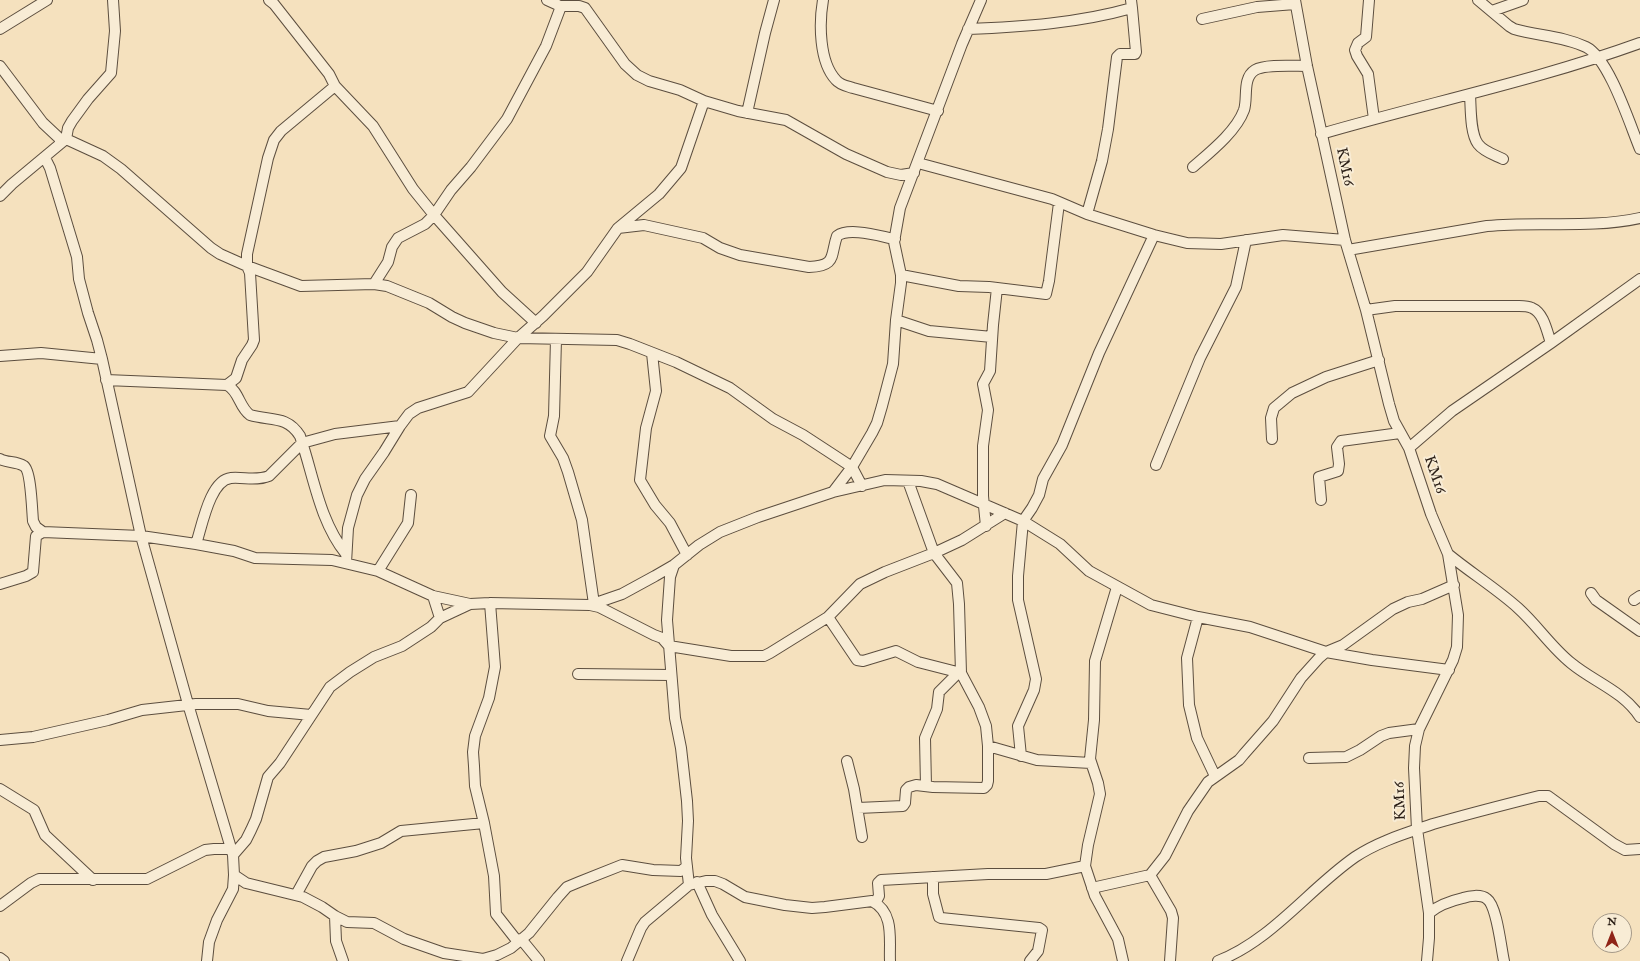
<!DOCTYPE html>
<style>
body{margin:0}
#map{position:relative;width:1640px;height:961px;overflow:hidden;background:#f5e1be;font-family:"IM FELL English",serif}
canvas{display:block}
.north{position:absolute;left:1592px;top:913px;width:40px;height:40px;box-sizing:border-box;background:#f8ecd5;border:1px solid #a59988;border-radius:50%;rotate:0deg;font-size:11px;font-weight:700;line-height:16px;text-align:center;color:#291d15}
.north::after{content:'';display:block;margin:auto;width:14px;height:18px;background:#8f2418;clip-path:polygon(50% 0,100% 100%,50% 72%,0 100%)}
</style>
<div id="map">
<canvas width="1640" height="961"></canvas>
<div class="north">N</div>
</div>
<script>
const context = document.querySelector('canvas').getContext('2d');
context.lineJoin = 'round';
function stroke(path, color, width, dash) {
  context.strokeStyle = color;
  context.lineWidth = width;
  context.lineCap = dash ? 'butt' : 'round';
  context.setLineDash(dash || []);
  context.stroke(path);
}
function drawText(font, color, halo, rows, align = 'center') {
  context.font = font + ' "IM FELL English",serif';
  context.lineWidth = 4;
  context.setLineDash([]);
  context.textBaseline = 'middle';
  context.strokeStyle = halo;
  context.fillStyle = color;
  for (const [text, x, y, turn = 0] of rows) {
    context.save();
    context.translate(x, y);
    context.rotate((+turn || 0) * Math.PI / 180);
    context.textAlign = isNaN(turn) ? turn : align;
    if (halo) context.strokeText(text, 0, 0);
    context.fillText(text, 0, 0);
    context.restore();
  }
}
const minor = new Path2D(`
 M 269,0 L 274,4 L 329,74 L 335,86 L 373,126 L 413,189 L 434,215 L 502,292 L 536,323
 M 823,0 C 819,23 819,62 836,80 C 840,85 847,86 853,88 L 938,111
 M 1295,0 L 1307,66 L 1345,240 L 1366,310 L 1389,404 L 1394,421 L 1409,448 L 1431,514 L 1448,554 L 1458,615 L 1457,647 L 1453,660 L 1419,729 L 1415,746 L 1414,768 L 1417,829 L 1429,913 L 1429,938 L 1427,961
 M 1369,0 L 1366,37 L 1358,43 L 1355,50 L 1357,56 L 1368,74 L 1374,119
 M 1478,0 L 1509,26 L 1514,29 C 1538,36 1563,36 1586,47 C 1609,58 1630,125 1640,149
 M 560,6 L 579,6 L 585,8 L 625,64 L 637,75 L 649,81 L 680,90 L 704,101 L 738,111 L 786,120 L 846,154 L 887,172 L 901,175 L 914,173
 M 1492,11 L 1523,0
 M 1202,19 L 1257,7 L 1295,4
 M 0,29 L 47,0
 M 968,29 C 1023,27 1079,23 1132,8 L 1131,0
 M 0,66 L 43,123 L 59,138 L 61,143
 M 1470,95 C 1471,109 1470,133 1478,144 C 1484,152 1495,155 1503,159
 M 747,113 L 765,33 L 774,0
 M 1321,134 C 1427,103 1535,81 1640,43
 M 66,139 L 103,156 L 121,169 L 211,248 L 220,254 L 247,266 L 301,286 L 374,284 L 387,286 L 429,303 L 452,317 L 465,323 L 494,333 L 518,338 L 617,340 L 630,344 L 676,362 L 730,388 L 773,419 L 803,435 L 852,467 L 862,486
 M 66,139 L 68,128 L 72,121 L 88,99 L 111,73 L 115,31 L 113,0
 M 45,158 L 50,168 L 77,257 L 79,279 L 88,313 L 97,340 L 102,359 L 141,536 L 188,704 L 233,855 L 234,875 L 233,889 L 217,920 L 209,942 L 207,961
 M 918,163 L 1052,199 L 1087,214 L 1154,235 L 1187,243 L 1221,244 L 1283,235 L 1345,240
 M 1193,167 C 1209,153 1236,132 1244,110 C 1248,98 1242,78 1255,70 C 1265,64 1293,66 1307,66
 M 0,196 L 12,184 L 66,139
 M 1087,214 L 1102,161 L 1108,129 L 1117,57 L 1120,54 L 1135,54 L 1136,52 L 1132,8
 M 618,228 L 644,225 L 703,238 L 720,248 L 740,255 L 809,267 C 837,266 830,256 837,236 C 849,227 879,236 895,239
 M 1348,250 L 1487,226 C 1538,221 1589,229 1640,218
 M 901,275 L 959,286 L 989,287 L 1046,294 L 1049,281 L 1059,203
 M 374,284 L 388,262 L 392,247 L 398,238 L 425,224 L 434,215 L 451,190 L 471,167 L 507,119 L 546,46 L 560,9 L 558,5 L 547,0
 M 1366,310 L 1395,306 L 1519,306 C 1523,306 1528,306 1532,308 C 1544,313 1547,332 1551,343
 M 896,320 L 929,331 L 992,337
 M 556,339 L 554,416 L 550,436 L 563,458 L 568,472 L 582,520 L 594,604
 M 652,353 L 656,391 L 646,428 L 640,480 L 655,505 L 670,523 L 687,555
 M 0,356 L 41,353 L 102,359
 M 106,380 L 227,385 C 239,391 239,407 250,415 C 270,421 287,415 300,436 C 314,477 319,520 346,554
 M 227,385 L 236,378 L 242,360 L 252,345 L 254,340 L 250,273 L 247,266 L 247,254 L 268,158 L 274,140 L 281,131 L 335,86
 M 1272,439 L 1271,418 L 1274,408 L 1292,393 L 1326,377 L 1379,360
 M 1409,448 L 1452,411 L 1551,343 L 1640,279
 M 0,459 C 7,463 16,461 24,466 C 31,471 32,510 33,521 L 36,527 L 43,532 L 141,536 L 196,544 L 234,551 L 255,558 L 332,560 L 378,571 L 433,596 L 470,604 L 490,603 L 590,605 L 622,594 L 655,576 L 674,565 L 699,545 L 720,532 L 758,517 L 833,492 L 885,480 L 921,481 L 937,484 L 1023,521 L 1060,544 L 1089,571 L 1151,605 L 1198,617 L 1250,627 L 1326,652 L 1372,660 L 1449,670
 M 1156,465 L 1200,358 L 1236,287 L 1246,240
 M 833,492 L 852,467 L 872,433 L 877,423 L 882,406 L 893,364 L 896,320 L 901,283 L 901,275 L 894,242 L 900,208 L 962,44 L 981,0
 M 1321,500 L 1319,477 L 1338,471 L 1339,464 L 1337,447 L 1341,441 L 1400,433
 M 986,526 L 983,496 L 983,446 L 988,410 L 983,384 L 990,371 L 993,325 L 997,288
 M 196,544 C 202,526 210,480 231,478 C 244,477 257,481 269,476 L 302,443 L 335,434 L 400,426
 M 1448,554 C 1471,573 1497,589 1518,608 C 1537,625 1551,647 1571,663 C 1594,682 1623,691 1640,717
 M 346,563 L 348,528 L 357,495 L 365,479 L 384,452 L 400,426 L 409,414 L 418,408 L 468,392 L 518,338 L 543,316 L 587,272 L 618,228 L 659,194 L 681,168 L 704,101
 M 674,565 L 670,577 L 667,620 L 675,718 L 681,748 L 687,801 L 688,821 L 686,858 L 689,885
 M 378,571 L 408,523 L 411,495
 M 0,584 L 26,576 L 33,572 L 36,536 L 43,532
 M 1117,587 L 1095,661 L 1094,720 L 1090,759 L 1098,783 L 1100,794 L 1088,845 L 1085,866 L 1095,896 L 1118,939 L 1123,961
 M 1591,593 L 1596,600 L 1640,631
 M 433,596 L 440,618
 M 1634,600 L 1640,596
 M 490,603 L 495,667 L 489,698 L 475,736 L 473,752 L 474,766 L 475,786 L 484,823 L 494,876 L 496,914 L 518,942 L 521,939 L 539,961
 M 590,605 L 599,607 L 654,635 L 662,638 L 669,646 L 731,656 L 764,656 L 770,653 L 828,617 L 860,584 L 885,572 L 934,553 L 962,540 L 1005,513
 M 828,617 L 857,660 L 863,661 L 896,651 L 918,662 L 961,673
 M 1198,617 L 1187,658 L 1189,705 L 1197,738 L 1215,776
 M 578,674 L 671,675
 M 0,740 L 33,737 L 108,720 L 142,710 L 196,704 L 238,704 L 268,711 L 311,715
 M 988,746 L 1037,760 L 1091,763
 M 1021,756 L 1018,726 L 1034,690 L 1036,679 L 1018,600 L 1018,576 L 1023,521 L 1032,508 L 1039,495 L 1043,479 L 1062,445 L 1099,353 L 1154,235
 M 1309,758 L 1346,757 L 1360,750 L 1381,736 L 1389,733 L 1419,729
 M 847,761 L 854,789 L 862,837
 M 926,786 L 925,738 L 937,709 L 939,692 L 959,672
 M 0,789 L 34,810 L 45,835 L 93,880
 M 858,808 L 903,806 L 905,803 L 906,790 L 909,787 L 916,785 L 933,787 L 984,788 L 987,785 L 988,781 L 988,746 L 986,726 L 979,707 L 961,673 L 959,604 L 957,583 L 934,553 L 908,481
 M 233,855 L 246,840 L 251,830 L 256,819 L 268,777 L 280,763 L 330,687 L 350,672 L 374,657 L 402,646 L 431,627 L 440,618 L 470,604
 M 234,875 L 246,883 L 303,897 L 322,907 L 335,916 L 347,922 L 374,923 L 404,939 L 444,953 L 483,959 L 497,955 L 511,948 L 529,933 L 558,897 L 567,887 L 579,882 L 622,865 L 653,870 L 681,871 L 687,866
 M 1150,875 L 1171,911 L 1173,918 L 1170,961
 M 933,877 L 933,894 L 939,917 L 941,918 L 1039,928 L 1042,930 L 1038,951 L 1030,961
 M 697,882 L 712,915 L 740,961
 M 1092,888 L 1150,875 L 1165,856 L 1188,811 L 1208,782 L 1239,760 L 1244,754 L 1273,721 L 1301,678 L 1319,658 L 1326,652 L 1343,645 L 1393,609 L 1408,602 L 1422,599 L 1454,585
 M 296,895 L 312,866 L 317,861 L 324,857 L 356,851 L 381,843 L 401,831 L 484,823
 M 875,903 L 879,896 L 878,883 L 881,880 L 988,874 L 1046,874 L 1085,866
 M 0,906 L 31,883 L 39,879 L 147,879 L 205,850 L 214,849 L 231,849
 M 1429,913 C 1439,905 1450,901 1463,898 C 1469,896 1481,894 1487,899 C 1497,906 1501,948 1504,961
 M 335,916 L 336,941 L 343,961
 M 0,958 L 4,961
 M 627,961 L 641,928 L 645,922 L 689,885 L 706,881 L 715,881 L 723,884 L 745,897 L 785,905 L 812,908 L 825,907 L 872,901 C 895,913 889,940 890,961
 M 1218,961 C 1272,940 1309,889 1355,857 C 1379,841 1407,833 1433,824 C 1468,814 1503,805 1539,796 L 1548,796 L 1614,844 L 1625,850 L 1640,849`);
stroke(minor, '#5c4e3f', 12);
stroke(minor, '#f8ecd5', 10);
drawText('16px', '#291d15', '#f8ecd5', [
 ["KM16",1344,167,78],
 ["KM16",1434,475,71],
 ["KM16",1401,801,-92]
]);
</script>
